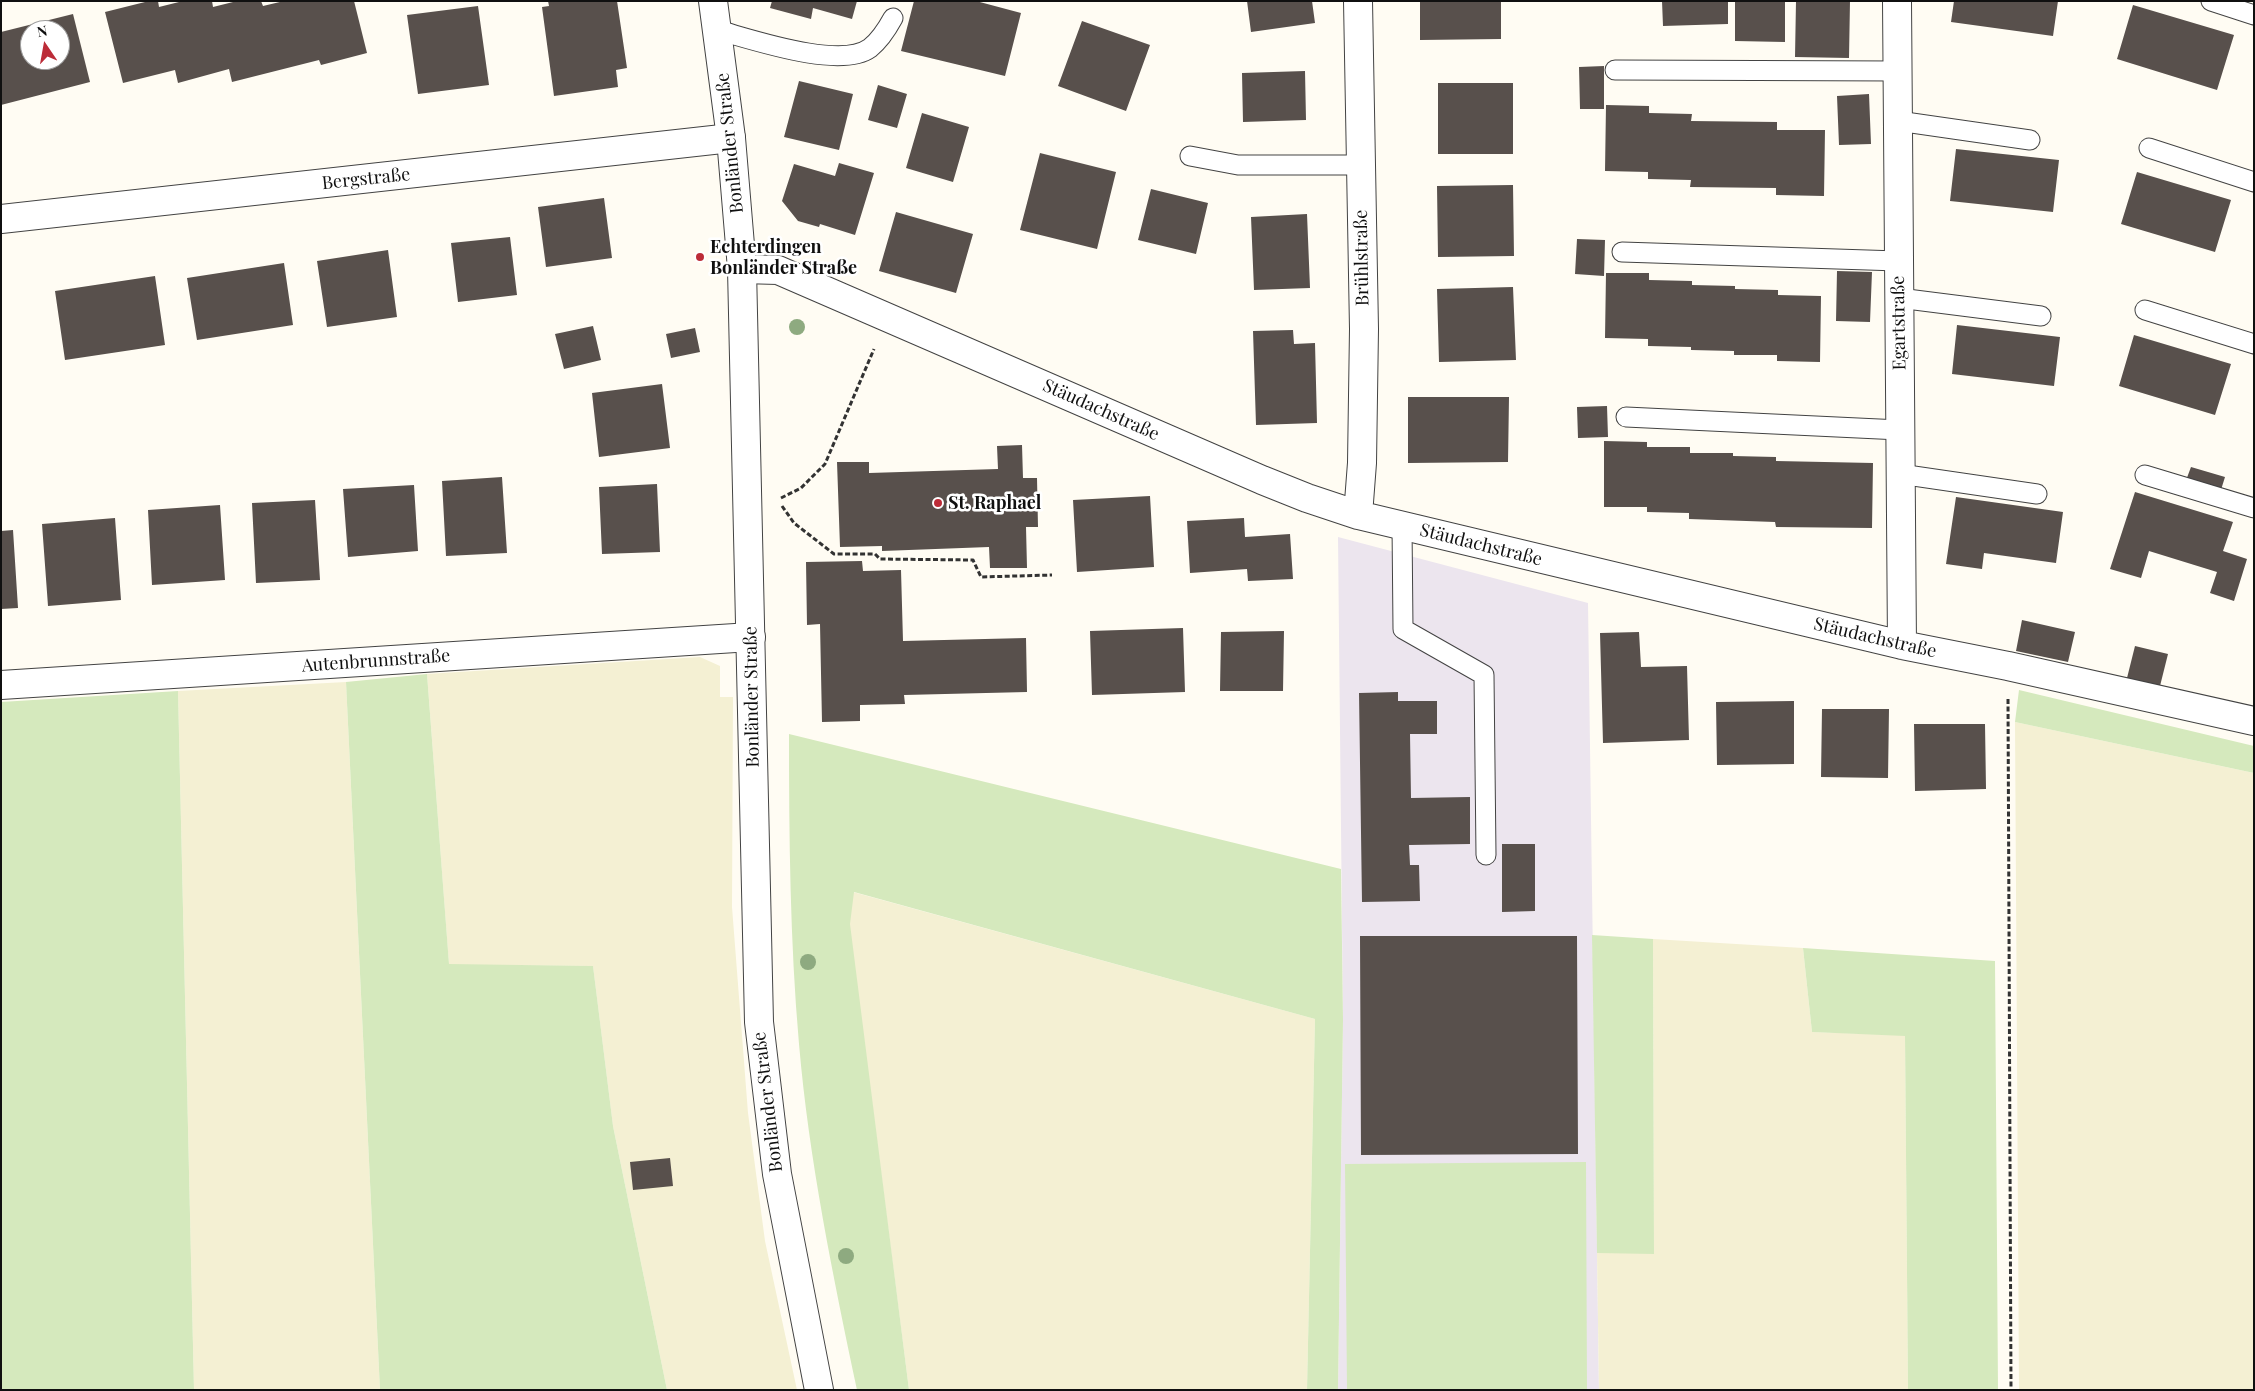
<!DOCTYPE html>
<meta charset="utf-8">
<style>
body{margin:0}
#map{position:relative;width:2255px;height:1391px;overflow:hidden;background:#fffcf3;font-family:"Playfair Display",serif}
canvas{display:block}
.frame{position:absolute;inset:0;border:2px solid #101010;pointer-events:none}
.north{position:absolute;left:20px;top:20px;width:50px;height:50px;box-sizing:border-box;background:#fff;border:1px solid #9f9f9f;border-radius:50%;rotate:348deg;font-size:14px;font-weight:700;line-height:20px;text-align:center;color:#101010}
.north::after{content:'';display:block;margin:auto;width:18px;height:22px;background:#bc2c38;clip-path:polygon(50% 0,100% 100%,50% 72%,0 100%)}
</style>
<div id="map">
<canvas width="2255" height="1391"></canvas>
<div class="frame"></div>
<div class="north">N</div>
</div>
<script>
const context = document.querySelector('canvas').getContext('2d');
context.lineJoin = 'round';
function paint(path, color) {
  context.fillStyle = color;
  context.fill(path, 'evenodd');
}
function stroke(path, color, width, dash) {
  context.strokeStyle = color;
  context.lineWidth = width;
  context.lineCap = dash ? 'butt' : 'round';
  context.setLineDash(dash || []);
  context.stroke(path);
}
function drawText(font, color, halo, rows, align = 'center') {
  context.font = font + ' "Playfair Display",serif';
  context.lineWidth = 5;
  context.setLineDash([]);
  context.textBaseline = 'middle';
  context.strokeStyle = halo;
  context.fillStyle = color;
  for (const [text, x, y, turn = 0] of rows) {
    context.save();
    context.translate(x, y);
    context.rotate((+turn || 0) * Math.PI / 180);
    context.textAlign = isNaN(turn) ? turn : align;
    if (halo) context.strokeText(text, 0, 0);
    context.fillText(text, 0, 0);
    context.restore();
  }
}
paint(new Path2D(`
 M 1338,537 L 1588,603 L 1599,1390 L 1338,1390 L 1343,1020 Z`), '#ece5ee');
paint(new Path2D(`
 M 700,657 L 720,666 L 720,697 L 733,697 L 732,907 L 748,1113 L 765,1241 L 797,1390 L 667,1390 L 613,1126 L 593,966 L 449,965 L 427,674 Z
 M 346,682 L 380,1390 L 194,1390 L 178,691 Z
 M 2015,722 L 2254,773 L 2254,1390 L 2019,1390 Z
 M 853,892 L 1315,1019 L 1307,1390 L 909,1390 L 849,924 Z
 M 1653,939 L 1803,948 L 1812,1032 L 1905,1035 L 1908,1390 L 1599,1390 L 1597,1253 L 1654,1253 Z`), '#f4f0d3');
paint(new Path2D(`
 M 427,674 L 449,964 L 593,966 L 613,1126 L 667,1390 L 380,1390 L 346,682 Z
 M 2019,690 L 2254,746 L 2254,773 L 2015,722 Z
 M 178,691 L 194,1390 L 1,1390 L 1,702 Z
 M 789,734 L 1341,869 L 1343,1020 L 1338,1390 L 1307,1390 L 1315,1019 L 854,892 L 850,924 L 909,1390 L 857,1390 C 833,1276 809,1160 799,1044 C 790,941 789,837 789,734 Z
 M 1592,935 L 1653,939 L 1654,1254 L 1597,1253 Z
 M 1803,948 L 1995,961 L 1998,1390 L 1908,1390 L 1905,1036 L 1812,1032 Z
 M 1586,1162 L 1587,1390 L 1347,1390 L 1345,1164 Z`), '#d5e9bd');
paint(new Path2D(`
 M 149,1 L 158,1 L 159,7 L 183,1 L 212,1 L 213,7 L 237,1 L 261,1 L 263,6 L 284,1 L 354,1 L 367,53 L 321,65 L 319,60 L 232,82 L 229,69 L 178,83 L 175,70 L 123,83 L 105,12 Z
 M 548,1 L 617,1 L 627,68 L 616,70 L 618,87 L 554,96 L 542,7 L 549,6 Z
 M 772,1 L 857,1 L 852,19 L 813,8 L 811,19 L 770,8 Z
 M 914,1 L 976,1 L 1021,13 L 1005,76 L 901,51 Z
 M 1247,1 L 1312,1 L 1315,23 L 1251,32 Z
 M 1420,1 L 1501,1 L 1501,39 L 1420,40 Z
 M 1662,1 L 1728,1 L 1728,24 L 1663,26 Z
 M 1735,1 L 1785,1 L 1785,42 L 1735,41 Z
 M 1796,1 L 1850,1 L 1849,58 L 1795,57 Z
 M 1954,1 L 2058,1 L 2053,36 L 1951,22 Z
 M 2133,5 L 2234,35 L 2217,90 L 2117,59 Z
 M 478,6 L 489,85 L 418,94 L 407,15 Z
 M 73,14 L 90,82 L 1,105 L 1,32 ZM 30,30 L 60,30 L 60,60 L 30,60 Z
 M 1082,21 L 1150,45 L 1126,111 L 1058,86 Z
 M 1604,66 L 1604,109 L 1580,109 L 1579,67 Z
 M 1305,71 L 1306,120 L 1243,122 L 1242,73 Z
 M 799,81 L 853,94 L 839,150 L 784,137 Z
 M 1438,83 L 1513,83 L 1513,154 L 1438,154 Z
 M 878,85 L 907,94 L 897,128 L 868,120 Z
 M 1869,94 L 1871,144 L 1839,145 L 1837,96 Z
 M 1606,105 L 1649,106 L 1649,113 L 1692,114 L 1691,121 L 1777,122 L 1777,130 L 1825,130 L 1824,196 L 1776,195 L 1776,188 L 1690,187 L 1691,180 L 1648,179 L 1648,172 L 1605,171 Z
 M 922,113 L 969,127 L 953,182 L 906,168 Z
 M 1956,149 L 2059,160 L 2053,212 L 1950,201 Z
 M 1040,153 L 1116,172 L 1097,249 L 1020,230 Z
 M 839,163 L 874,173 L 855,235 L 820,224 L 819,227 L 798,221 L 782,201 L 794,164 L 835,176 Z
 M 2137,172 L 2231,200 L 2215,252 L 2121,224 Z
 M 1513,185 L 1514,256 L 1438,257 L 1437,186 Z
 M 1151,189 L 1208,203 L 1196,254 L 1138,240 Z
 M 604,198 L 612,258 L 546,267 L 538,207 Z
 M 896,212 L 973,234 L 956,293 L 879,271 Z
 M 1307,214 L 1310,288 L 1254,290 L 1251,217 Z
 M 510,237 L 517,295 L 458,302 L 451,243 Z
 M 1577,239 L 1605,240 L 1604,276 L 1575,274 Z
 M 388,250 L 397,317 L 327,327 L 317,261 Z
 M 284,263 L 293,325 L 197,340 L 187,278 Z
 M 1837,271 L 1872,272 L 1870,322 L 1836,321 Z
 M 1606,273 L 1649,273 L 1649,280 L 1692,281 L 1692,285 L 1735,286 L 1735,289 L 1778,290 L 1778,295 L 1821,296 L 1820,362 L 1777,361 L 1777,355 L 1734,355 L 1734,351 L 1691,350 L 1691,347 L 1648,346 L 1648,339 L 1605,338 Z
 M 155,276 L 165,345 L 65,360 L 55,291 Z
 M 1513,287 L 1516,360 L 1439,362 L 1437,289 Z
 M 1957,325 L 2060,337 L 2054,386 L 1952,374 Z
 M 593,326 L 601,360 L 564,369 L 555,334 Z
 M 695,328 L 700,352 L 671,358 L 666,334 Z
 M 1293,330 L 1294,344 L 1315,343 L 1317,423 L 1256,425 L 1253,331 Z
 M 2134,335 L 2231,364 L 2215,415 L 2119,386 Z
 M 662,384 L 670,448 L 599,457 L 592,393 Z
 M 1408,397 L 1509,397 L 1508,462 L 1408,463 Z
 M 1607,406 L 1608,437 L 1578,438 L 1577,407 Z
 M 1604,441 L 1647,442 L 1647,447 L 1690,447 L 1690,453 L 1733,453 L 1733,456 L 1776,457 L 1776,461 L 1873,463 L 1872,528 L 1776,527 L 1775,522 L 1689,519 L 1689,513 L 1647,512 L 1647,507 L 1604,507 Z
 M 1022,445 L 1023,478 L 1037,478 L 1038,527 L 1026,527 L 1027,568 L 990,568 L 989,547 L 882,551 L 882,546 L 840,547 L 837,462 L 869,462 L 869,473 L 998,469 L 997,446 Z
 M 2191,467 L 2225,477 L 2220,493 L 2185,483 Z
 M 502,477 L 507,553 L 446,556 L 442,481 Z
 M 657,484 L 660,552 L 602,554 L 599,487 Z
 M 414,485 L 418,551 L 348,557 L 343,489 Z
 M 2135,492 L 2233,522 L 2223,551 L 2247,559 L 2234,601 L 2210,593 L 2217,572 L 2149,551 L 2141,578 L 2110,569 Z
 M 1150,496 L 1154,567 L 1077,572 L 1073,500 Z
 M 1956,497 L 2063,512 L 2056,563 L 1984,553 L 1982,569 L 1946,564 Z
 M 315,500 L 320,580 L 256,583 L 252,503 Z
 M 220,505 L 225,580 L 152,585 L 148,510 Z
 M 115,518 L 121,600 L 48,606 L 42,524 Z
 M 1244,518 L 1245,537 L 1290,534 L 1293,579 L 1248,581 L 1247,569 L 1190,573 L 1187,521 Z
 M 13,530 L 18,608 L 1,609 L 1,531 Z
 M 862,561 L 863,571 L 901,570 L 903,641 L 1026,638 L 1027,692 L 904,695 L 905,704 L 860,705 L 860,721 L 822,722 L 820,624 L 807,625 L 806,562 Z
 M 2022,620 L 2075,632 L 2068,662 L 2016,651 Z
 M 1183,628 L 1185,692 L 1092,695 L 1090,631 Z
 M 1284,631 L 1283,691 L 1220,691 L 1221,632 Z
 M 1639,632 L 1641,667 L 1687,666 L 1689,740 L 1603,743 L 1600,633 Z
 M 2135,646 L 2168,654 L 2160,686 L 2127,678 Z
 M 1398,692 L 1398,701 L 1437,701 L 1437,734 L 1410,734 L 1411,798 L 1470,797 L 1470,844 L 1409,845 L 1410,865 L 1419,865 L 1420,901 L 1362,902 L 1359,693 Z
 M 1794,701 L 1794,764 L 1717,765 L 1716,702 Z
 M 1822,709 L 1889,709 L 1888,778 L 1821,777 Z
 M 1914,724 L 1985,724 L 1986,789 L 1915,791 Z
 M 1502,844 L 1535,844 L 1535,911 L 1502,912 Z
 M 1360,936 L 1577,936 L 1578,1154 L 1361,1155 Z
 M 670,1158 L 673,1186 L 633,1190 L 630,1162 Z`), '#58504c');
const service = new Path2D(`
 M 2211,1 L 2254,15
 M 717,30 C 751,39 840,70 870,48 C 880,40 887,29 893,18
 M 1615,70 L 1898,71
 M 1898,121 L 2030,140
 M 2149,148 L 2254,182
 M 1190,156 L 1238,165 L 1360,165
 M 1622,252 L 1898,261
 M 1899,298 L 2041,316
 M 2145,310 L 2254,344
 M 1626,417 L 1900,430
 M 1900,474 L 2037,494
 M 2145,475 L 2254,508
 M 1402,525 L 1403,629 L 1484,675 L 1486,855`);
const minor = new Path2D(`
 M 1358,1 L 1364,329 L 1362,463 L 1358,515
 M 1897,1 L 1902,645
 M 1,219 L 731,138
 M 742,269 L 778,270 L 1262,480 L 1307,498 L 1358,515 L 1902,645 L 2008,666 L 2254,721
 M 1,685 L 751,637`);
const tertiary = new Path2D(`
 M 713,1 L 731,138 L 742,269 L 759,1022 L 777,1174 L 819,1390`);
stroke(service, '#434343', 21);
stroke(minor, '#434343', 30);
stroke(tertiary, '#434343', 30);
stroke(new Path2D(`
 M 781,498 L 801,488 L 825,464 L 874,349
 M 782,506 L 794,523 L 834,554 L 875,554 L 880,559 L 973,560 L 981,577 L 1052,575
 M 2008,699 L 2011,1390`), '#323232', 3, [5, 2.5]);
stroke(service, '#fff', 19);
stroke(minor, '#fff', 28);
stroke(tertiary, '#fff', 28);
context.fillStyle = '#8eaa80';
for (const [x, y] of [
 [797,327],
 [808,962],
 [846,1256]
]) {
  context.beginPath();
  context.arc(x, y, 8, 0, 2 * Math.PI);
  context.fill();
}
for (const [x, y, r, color] of [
 [700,257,5,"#bc2c38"],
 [938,503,5,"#bc2c38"]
]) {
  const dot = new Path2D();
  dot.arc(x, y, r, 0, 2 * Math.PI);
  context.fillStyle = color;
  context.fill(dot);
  stroke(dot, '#fff', 2);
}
drawText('18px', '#101010', '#fff', [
 ["Bonländer Straße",730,143,-96],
 ["Bergstraße",366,179,-6],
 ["Brühlstraße",1362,258,-91],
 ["Egartstraße",1899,323,-91],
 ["Stäudachstraße",1101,410,24],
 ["Stäudachstraße",1481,545,14],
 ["Stäudachstraße",1875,638,13],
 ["Autenbrunnstraße",376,661,-4],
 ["Bonländer Straße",752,697,-91],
 ["Bonländer Straße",768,1102,-97]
]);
drawText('bold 18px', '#101010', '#fff', [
 ["Echterdingen",710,247],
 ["Bonländer Straße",710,268],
 ["St. Raphael",948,503]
], 'left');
</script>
